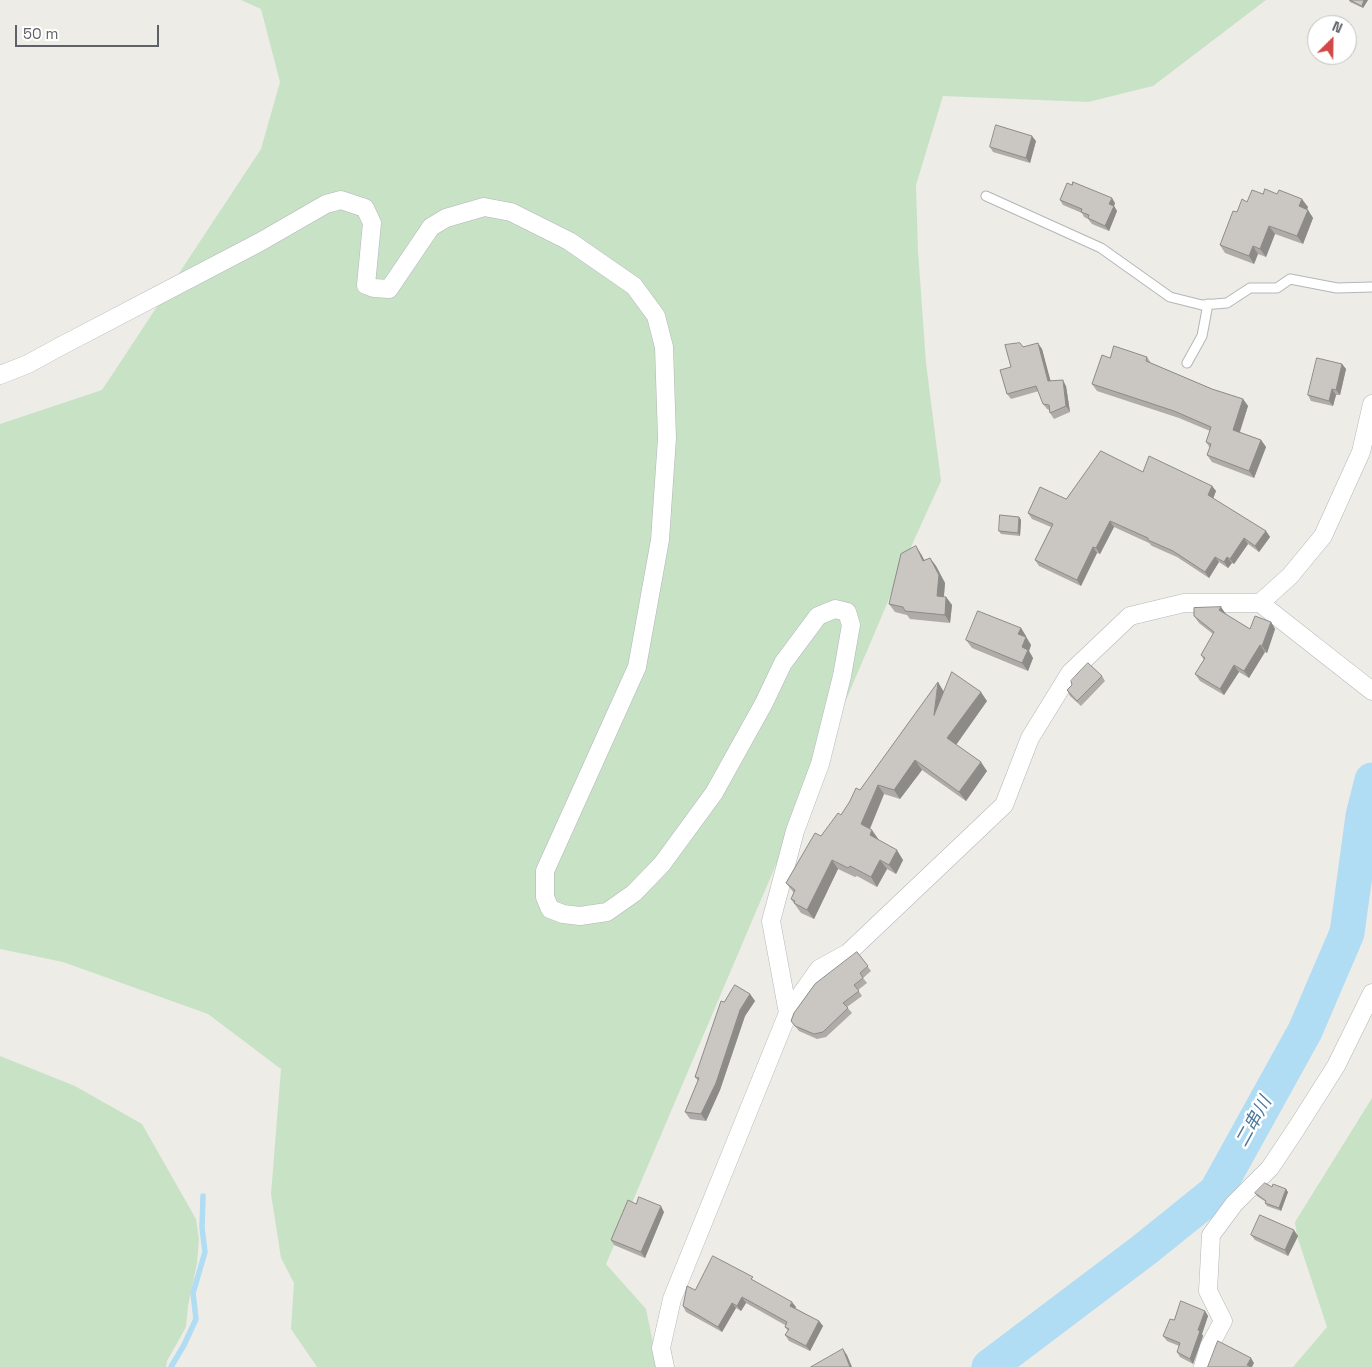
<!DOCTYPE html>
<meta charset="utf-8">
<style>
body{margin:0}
#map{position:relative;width:1372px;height:1367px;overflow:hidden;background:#eeece6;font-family:"Space Grotesk",sans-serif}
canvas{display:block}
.north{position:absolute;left:1307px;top:15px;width:50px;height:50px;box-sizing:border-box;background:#fff;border:1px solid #bfc0c1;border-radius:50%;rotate:23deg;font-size:14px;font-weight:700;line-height:20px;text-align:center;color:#5e6165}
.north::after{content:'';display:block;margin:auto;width:18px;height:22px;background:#d34747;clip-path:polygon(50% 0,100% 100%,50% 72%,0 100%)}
.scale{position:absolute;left:15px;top:25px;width:144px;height:22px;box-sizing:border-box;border:2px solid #5e6165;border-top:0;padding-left:6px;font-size:15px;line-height:18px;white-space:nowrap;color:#5e6165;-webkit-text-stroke:4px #fff;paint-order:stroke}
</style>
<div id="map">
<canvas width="1372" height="1367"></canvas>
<div class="north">N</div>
<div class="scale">50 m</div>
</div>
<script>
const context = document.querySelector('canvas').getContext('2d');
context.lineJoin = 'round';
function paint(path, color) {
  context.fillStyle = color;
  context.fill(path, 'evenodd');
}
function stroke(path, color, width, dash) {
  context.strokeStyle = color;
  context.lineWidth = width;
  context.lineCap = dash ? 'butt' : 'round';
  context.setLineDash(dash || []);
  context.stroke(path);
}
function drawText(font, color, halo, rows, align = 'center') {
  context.font = font + ' "Space Grotesk","Noto Sans JP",sans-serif';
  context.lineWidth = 5;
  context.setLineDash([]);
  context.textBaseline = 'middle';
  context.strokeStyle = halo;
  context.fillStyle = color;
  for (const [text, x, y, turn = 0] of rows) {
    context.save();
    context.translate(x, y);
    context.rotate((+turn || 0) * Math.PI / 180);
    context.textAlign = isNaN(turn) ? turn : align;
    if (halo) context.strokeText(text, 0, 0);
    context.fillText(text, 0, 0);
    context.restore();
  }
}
paint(new Path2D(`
 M 241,0 L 1266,0 L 1153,86 L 1088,102 L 943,96 L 916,185 L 918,251 L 926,363 L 941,481 L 915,538 L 606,1264 L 646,1309 L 658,1367 L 317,1367 L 291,1329 L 294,1283 L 281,1258 L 271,1194 L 281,1069 L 208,1014 L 63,962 L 0,949 L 0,424 L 102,390 L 261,149 L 280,82 L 261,9 Z
 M 0,1056 L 75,1086 L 142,1124 L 196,1219 L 199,1239 L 197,1263 L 188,1306 L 186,1327 L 167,1361 L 166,1367 L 0,1367 Z
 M 1372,1098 L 1372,1367 L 1293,1367 L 1327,1327 L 1297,1236 L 1295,1222 Z`), '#c8e2c6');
stroke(new Path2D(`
 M 171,1367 L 184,1345 L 196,1319 L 193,1293 L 205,1252 L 202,1228 L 203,1196`), '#b0dcf4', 5.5);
stroke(new Path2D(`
 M 989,1367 L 1144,1250 L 1216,1192 L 1305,1031 L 1347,933 L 1363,816 L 1372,780`), '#b0dcf4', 35);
const service = new Path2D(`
 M 986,196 L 1101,248 L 1170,297 L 1202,305 L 1227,303 L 1250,288 L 1277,288 L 1290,279 L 1337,288 L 1372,287
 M 1187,363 L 1202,336 L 1208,304`);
const minor = new Path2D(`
 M 0,375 L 28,364 L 61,346 L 260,242 L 326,204 L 341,200 L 365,208 L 372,223 L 366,285 L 374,288 L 389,289 L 431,227 L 446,218 L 484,207 L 511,212 L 569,241 L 634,286 L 656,316 L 664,347 L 667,438 L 660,540 L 637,667 L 545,871 L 545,897 L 550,909 L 563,914 L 580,916 L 607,912 L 634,893 L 662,864 L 714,793 L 764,703 L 783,663 L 818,616 L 835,609 L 847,612 L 851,625 L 842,676 L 820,764 L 795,831 L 771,921 L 788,1013
 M 1260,603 L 1290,576 L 1323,536 L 1361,452 L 1372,404
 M 665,1367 L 661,1348 L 672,1299 L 788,1013 L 819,969 L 848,953 L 1004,805 L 1030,738 L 1070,673 L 1130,616 L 1184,603 L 1260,603 L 1372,691
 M 1203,1367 L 1209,1347 L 1223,1321 L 1208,1291 L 1211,1235 L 1234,1204 L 1270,1168 L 1296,1129 L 1336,1066 L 1372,993`);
stroke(service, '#b3b6b9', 11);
stroke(minor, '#b3b6b9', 19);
stroke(service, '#fff', 9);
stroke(minor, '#fff', 18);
paint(new Path2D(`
 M 1349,0 L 1368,0 L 1363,8 L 1350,2 Z
 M 1036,141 L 1030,163 L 993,152 L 990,147 Z
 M 1263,194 L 1308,207 L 1307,209 L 1313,218 L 1303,244 L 1275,234 L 1266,257 L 1258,254 L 1254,264 L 1225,253 L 1220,245 L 1237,212 L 1247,202 Z
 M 1060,200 L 1115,203 L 1114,206 L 1117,211 L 1109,231 L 1092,224 L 1088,219 L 1084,217 L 1082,213 L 1063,205 Z
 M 1023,347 L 1042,349 L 1050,381 L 1066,386 L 1070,412 L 1054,419 L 1050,413 L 1049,410 L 1047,409 L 1043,404 L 1039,391 L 1011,399 L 1007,394 Z
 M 1147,357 L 1151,363 L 1212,389 L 1243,399 L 1248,406 L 1240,432 L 1261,440 L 1266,447 L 1254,478 L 1212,462 L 1207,455 L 1210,448 L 1206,442 L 1210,431 L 1179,418 L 1097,391 L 1092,384 L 1110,358 Z
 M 1342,364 L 1346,369 L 1340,395 L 1336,395 L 1333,406 L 1311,401 L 1308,395 Z
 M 1143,472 L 1212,486 L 1216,491 L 1213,499 L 1266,531 L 1270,537 L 1259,552 L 1248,544 L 1234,564 L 1232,563 L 1228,568 L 1219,562 L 1209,578 L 1177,557 L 1152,546 L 1149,543 L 1114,527 L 1100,554 L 1097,553 L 1081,586 L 1039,566 L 1035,560 L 1051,527 L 1032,519 L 1028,513 L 1066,499 Z
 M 1019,517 L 1021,520 L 1020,536 L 1001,534 L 999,531 Z
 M 921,554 L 924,560 L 930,558 L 936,566 L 945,583 L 944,597 L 946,597 L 952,605 L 950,623 L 910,619 L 907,615 L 895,612 L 889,604 Z
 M 1225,614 L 1250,629 L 1271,622 L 1275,629 L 1267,653 L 1265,652 L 1249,678 L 1239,672 L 1224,695 L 1200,681 L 1195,674 L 1204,660 L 1201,655 L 1213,634 L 1199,623 L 1194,616 L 1226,614 Z
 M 1021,628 L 1031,645 L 1029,651 L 1033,658 L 1028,671 L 972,648 L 966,640 Z
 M 1102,676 L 1105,681 L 1081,706 L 1070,696 L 1067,690 Z
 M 944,691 L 987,701 L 956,744 L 987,771 L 966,801 L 922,770 L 900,799 L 884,794 L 870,829 L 879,840 L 903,860 L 896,874 L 887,869 L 877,887 L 857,876 L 855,877 L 838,869 L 814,919 L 801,913 L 791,899 L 794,893 L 786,883 L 821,836 L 841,815 L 860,790 Z
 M 857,952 L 871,971 L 863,978 L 867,983 L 858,990 L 862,996 L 847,1007 L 852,1013 L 826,1037 L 817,1039 L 799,1031 L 791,1021 Z
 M 750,994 L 755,1001 L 745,1016 L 720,1090 L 706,1121 L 690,1119 L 685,1112 L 698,1081 L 695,1077 L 724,1002 Z
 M 1272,1187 L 1288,1192 L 1281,1211 L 1267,1206 L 1265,1203 L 1266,1202 L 1257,1196 L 1255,1193 Z
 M 664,1212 L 645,1258 L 614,1245 L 611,1240 Z
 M 1251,1235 L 1298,1236 L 1288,1256 L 1255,1240 Z
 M 756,1282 L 796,1307 L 795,1308 L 819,1321 L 823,1326 L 810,1351 L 789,1341 L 785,1335 L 788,1331 L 785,1327 L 785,1325 L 746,1303 L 741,1311 L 736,1308 L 722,1332 L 686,1312 L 683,1306 L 695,1290 Z
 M 1205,1311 L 1208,1316 L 1202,1334 L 1203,1336 L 1193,1364 L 1180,1357 L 1177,1352 L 1179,1346 L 1167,1341 L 1163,1336 L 1174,1320 Z`), '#aeaba8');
paint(new Path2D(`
 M 1364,0 L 1368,0 L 1363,8 L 1362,6 Z
 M 1032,136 L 1036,141 L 1030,163 L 1026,158 Z
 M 1112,198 L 1115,203 L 1114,206 L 1117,211 L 1109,231 L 1105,226 L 1109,204 Z
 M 1302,199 L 1308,207 L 1305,214 L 1299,206 Z
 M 1308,210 L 1313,218 L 1303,244 L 1297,236 Z
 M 1269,226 L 1275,234 L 1266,257 L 1260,249 Z
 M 1253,246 L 1258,254 L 1254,264 L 1249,256 Z
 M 1038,343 L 1042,349 L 1052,386 L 1048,381 Z
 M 1342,364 L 1346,369 L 1340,395 L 1336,390 Z
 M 1063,380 L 1066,386 L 1070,412 L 1066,406 Z
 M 1332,389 L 1336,395 L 1333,406 L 1329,401 Z
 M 1243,399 L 1248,406 L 1238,437 L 1233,430 Z
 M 1261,440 L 1266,447 L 1254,478 L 1249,471 Z
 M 1212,486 L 1216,491 L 1212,501 L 1208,495 Z
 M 1019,517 L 1021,520 L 1020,536 L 1018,533 Z
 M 1110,521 L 1114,527 L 1100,554 L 1096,548 Z
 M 1266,531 L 1270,537 L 1259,552 L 1255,546 Z
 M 1244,538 L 1248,544 L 1234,564 L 1230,559 Z
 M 916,546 L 921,554 L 929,569 L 923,561 Z
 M 1093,547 L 1097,553 L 1081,586 L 1077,580 Z
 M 1215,557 L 1219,562 L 1209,578 L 1205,572 Z
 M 1227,557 L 1232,563 L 1228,568 L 1224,562 Z
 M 930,558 L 936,566 L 945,583 L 943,604 L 937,596 Z
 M 946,597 L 952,605 L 950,623 L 945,615 Z
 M 1221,607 L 1226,614 L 1223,617 L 1219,610 Z
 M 1271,622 L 1275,629 L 1267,653 L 1262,646 Z
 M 1021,628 L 1026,636 L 1024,642 L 1018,634 Z
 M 1026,637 L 1031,645 L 1029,651 L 1033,658 L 1028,671 L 1022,663 L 1022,647 Z
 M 1260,645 L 1265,652 L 1249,678 L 1244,671 Z
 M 1234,665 L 1239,672 L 1224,695 L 1220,689 Z
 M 938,682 L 944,692 L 934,715 Z
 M 981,692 L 987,701 L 954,748 L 947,738 Z
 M 915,760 L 922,770 L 900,799 L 894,790 Z
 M 981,762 L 987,771 L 966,801 L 959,792 Z
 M 878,785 L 884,794 L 868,833 L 861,824 Z
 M 872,830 L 879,840 L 870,835 Z
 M 897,850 L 903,860 L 896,874 L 889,865 Z
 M 832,860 L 838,869 L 814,919 L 807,910 Z
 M 880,860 L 887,869 L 877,887 L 871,877 Z
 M 750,994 L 755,1001 L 745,1016 L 720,1090 L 706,1121 L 701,1114 L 740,1010 Z
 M 1286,1189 L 1288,1192 L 1281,1211 L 1279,1208 Z
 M 661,1206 L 664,1212 L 645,1258 L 641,1252 Z
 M 1294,1230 L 1298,1236 L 1288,1256 L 1285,1250 Z
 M 742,1297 L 746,1303 L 741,1311 L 737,1306 Z
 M 792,1302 L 796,1307 L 794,1311 L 790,1306 Z
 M 732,1303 L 736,1308 L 722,1332 L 718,1327 Z
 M 1205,1311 L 1208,1316 L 1202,1334 L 1203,1336 L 1193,1364 L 1190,1359 L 1198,1330 Z
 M 819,1321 L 823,1326 L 810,1351 L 806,1346 Z
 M 843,1349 L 847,1355 L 852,1367 L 850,1367 Z
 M 1251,1358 L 1254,1363 L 1252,1367 L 1248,1367 L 1247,1365 Z`), '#8d8b88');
const building = new Path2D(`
 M 1350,0 L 1364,0 L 1362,6 Z
 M 996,125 L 1032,136 L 1026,158 L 990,147 Z
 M 1073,182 L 1112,198 L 1109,204 L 1114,206 L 1105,226 L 1088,218 L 1089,215 L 1081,212 L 1082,209 L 1060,200 L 1067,183 L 1072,185 Z
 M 1265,189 L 1277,194 L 1279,190 L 1302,199 L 1299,206 L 1308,210 L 1297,236 L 1269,226 L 1260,249 L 1253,246 L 1249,256 L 1220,245 L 1233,211 L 1237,212 L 1242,199 L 1247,202 L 1252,190 L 1263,194 Z
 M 1020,343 L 1023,347 L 1038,343 L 1048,381 L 1063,380 L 1066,406 L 1050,413 L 1049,405 L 1043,404 L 1036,386 L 1007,394 L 1000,370 L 1011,367 L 1005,345 Z
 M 1114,346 L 1147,357 L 1146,361 L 1212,389 L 1243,399 L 1233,430 L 1261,440 L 1249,471 L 1207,455 L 1211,444 L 1206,442 L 1211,427 L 1174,411 L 1092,384 L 1102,355 L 1110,358 Z
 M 1317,358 L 1342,364 L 1336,390 L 1332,389 L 1329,401 L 1308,395 Z
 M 1101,451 L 1143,472 L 1149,456 L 1212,486 L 1208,495 L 1266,531 L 1255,546 L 1244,538 L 1230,559 L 1227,557 L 1224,562 L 1215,557 L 1205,572 L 1173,551 L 1148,540 L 1148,538 L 1110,521 L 1096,548 L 1093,547 L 1077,580 L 1035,560 L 1053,524 L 1028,513 L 1040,487 L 1066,499 Z
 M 1000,515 L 1019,517 L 1018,533 L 999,531 Z
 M 916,546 L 923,561 L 930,558 L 939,575 L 937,596 L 946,597 L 945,615 L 905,611 L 903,607 L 889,604 L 901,554 Z
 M 1221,607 L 1219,610 L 1250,629 L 1255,616 L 1271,622 L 1262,646 L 1260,645 L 1244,671 L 1234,665 L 1220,689 L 1195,674 L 1205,658 L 1201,655 L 1214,632 L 1194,616 L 1194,608 Z
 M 978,611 L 1021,628 L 1018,634 L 1026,637 L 1022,647 L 1028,650 L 1022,663 L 966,640 Z
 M 1088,663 L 1102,676 L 1077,701 L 1067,690 L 1072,685 L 1071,681 Z
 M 952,672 L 981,692 L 947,738 L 981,762 L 959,792 L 915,760 L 894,790 L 878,785 L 861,824 L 872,830 L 870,835 L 897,850 L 889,865 L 880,860 L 871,877 L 850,866 L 848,868 L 832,860 L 807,910 L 794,903 L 795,901 L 791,899 L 795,890 L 786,883 L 815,833 L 821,836 L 838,813 L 841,815 L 850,801 L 856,788 L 860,790 L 938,682 L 934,715 Z
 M 857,952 L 868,966 L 860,973 L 863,978 L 854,985 L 859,991 L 843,1003 L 848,1008 L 823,1032 L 814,1034 L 795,1026 L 791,1021 L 794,1013 L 815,984 Z
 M 735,985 L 750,994 L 740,1010 L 716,1083 L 701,1114 L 685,1112 L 699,1078 L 695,1077 L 721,1001 L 724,1002 Z
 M 1265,1183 L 1272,1187 L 1273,1184 L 1286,1189 L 1279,1208 L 1265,1203 L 1266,1201 L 1255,1193 Z
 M 639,1197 L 661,1206 L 641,1252 L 611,1240 L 628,1200 L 636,1204 Z
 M 1260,1215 L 1294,1230 L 1285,1250 L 1251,1235 Z
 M 713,1256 L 753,1277 L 751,1279 L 792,1302 L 790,1306 L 819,1321 L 806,1346 L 785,1335 L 789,1329 L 785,1327 L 787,1322 L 742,1297 L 737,1306 L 732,1303 L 718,1327 L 683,1306 L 687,1286 L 695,1290 Z
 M 1181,1301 L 1205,1311 L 1198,1330 L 1200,1331 L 1190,1359 L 1177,1352 L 1180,1343 L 1163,1336 L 1170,1319 L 1174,1320 Z
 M 1218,1341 L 1251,1358 L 1247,1365 L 1251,1367 L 1208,1367 Z
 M 843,1349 L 850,1367 L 811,1367 Z`);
paint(building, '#cac7c3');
stroke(building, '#8d8b88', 1);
drawText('italic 18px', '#4c799c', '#fff', [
 ["二串川",1254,1122,-61]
]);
</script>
